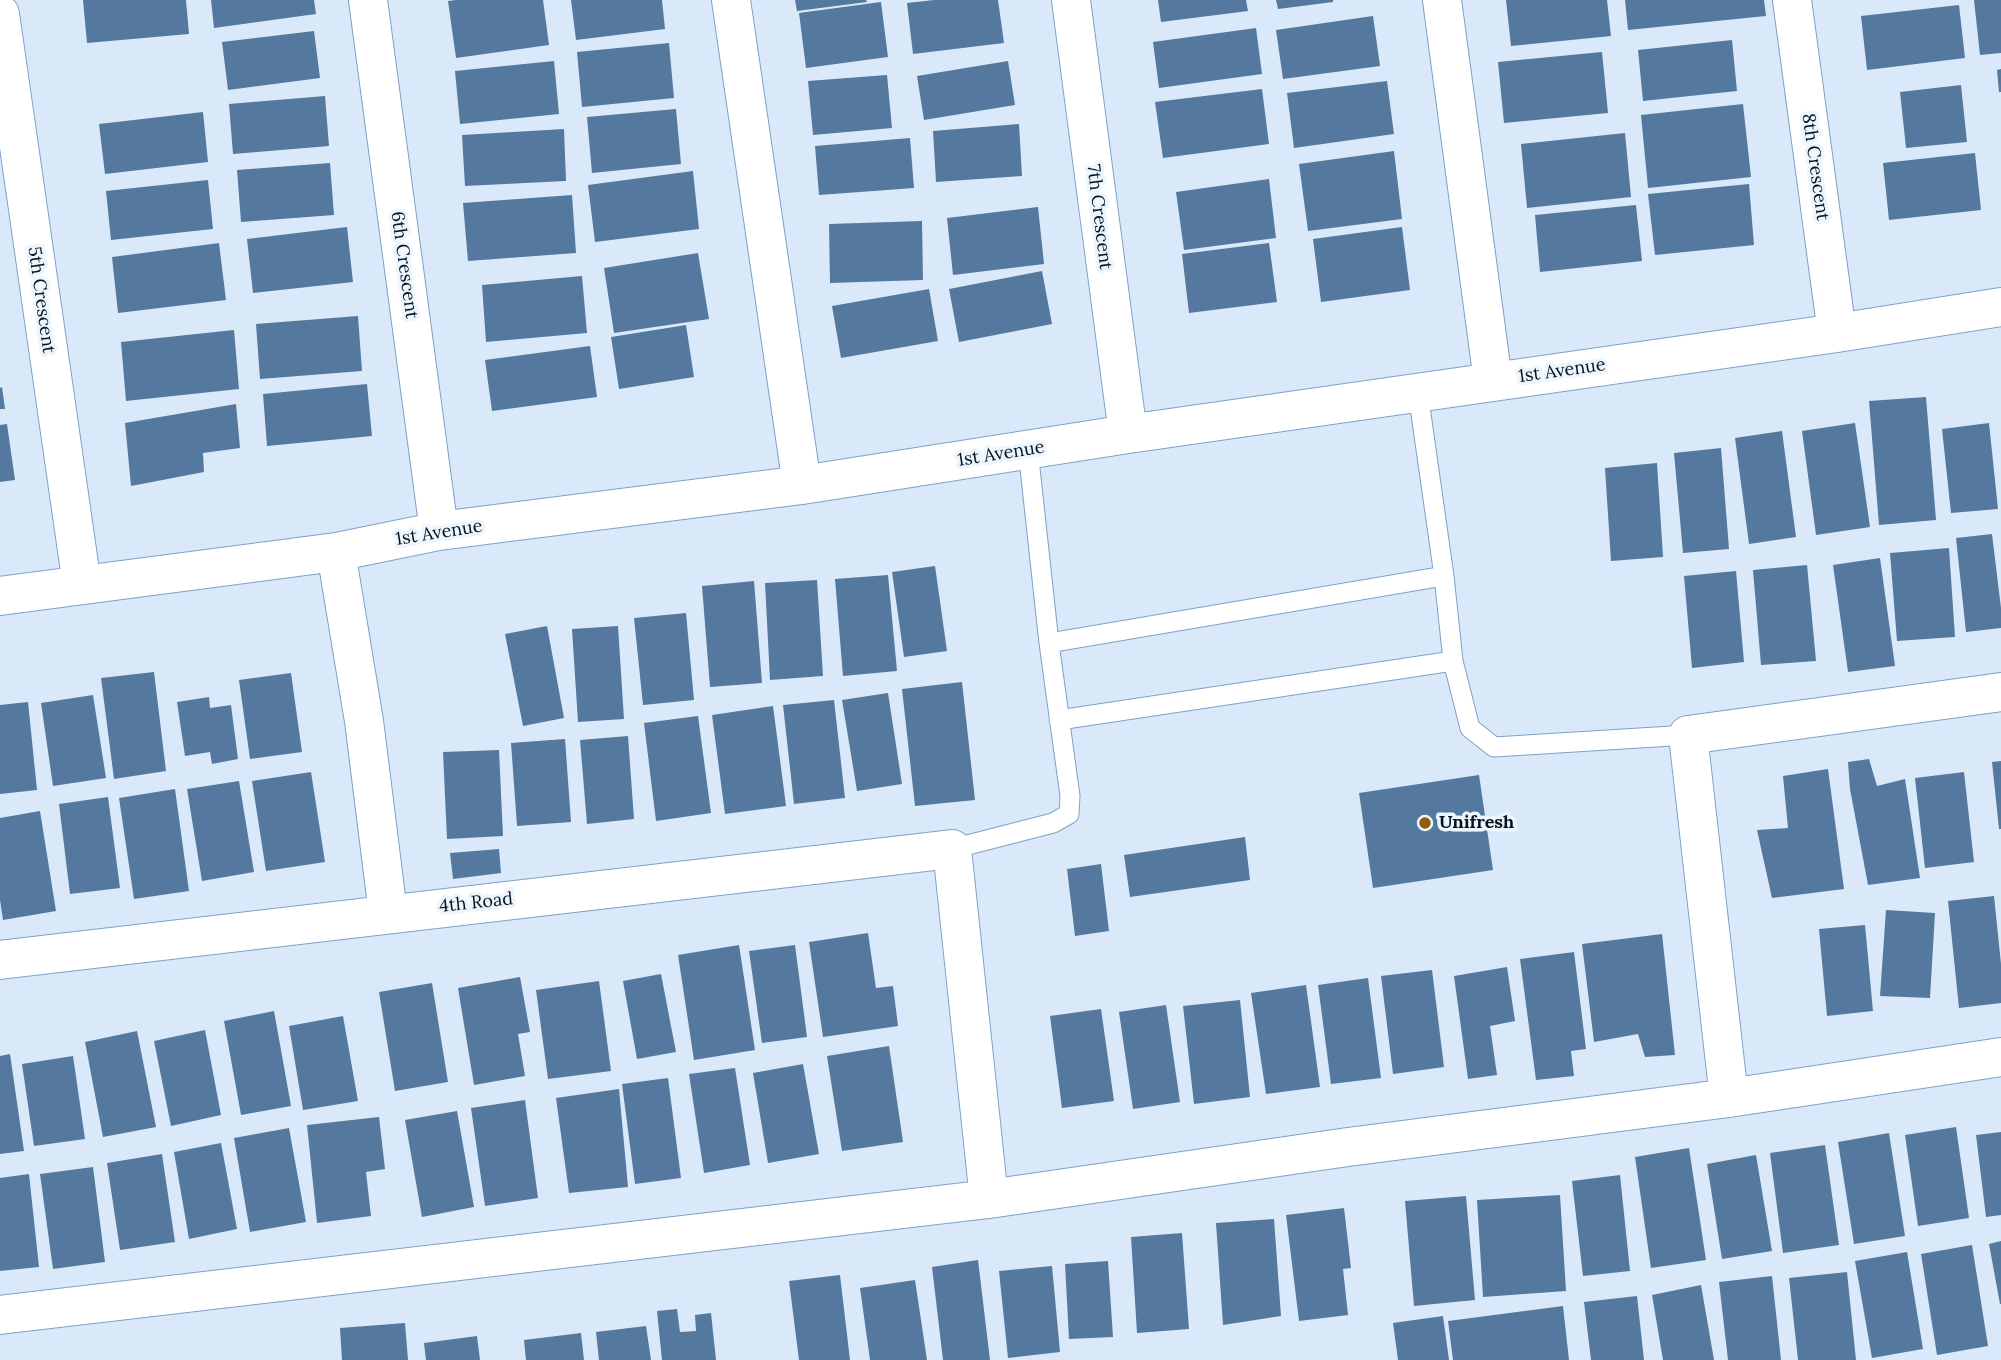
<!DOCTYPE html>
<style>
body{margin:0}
canvas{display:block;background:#d9e9f9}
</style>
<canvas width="2001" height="1360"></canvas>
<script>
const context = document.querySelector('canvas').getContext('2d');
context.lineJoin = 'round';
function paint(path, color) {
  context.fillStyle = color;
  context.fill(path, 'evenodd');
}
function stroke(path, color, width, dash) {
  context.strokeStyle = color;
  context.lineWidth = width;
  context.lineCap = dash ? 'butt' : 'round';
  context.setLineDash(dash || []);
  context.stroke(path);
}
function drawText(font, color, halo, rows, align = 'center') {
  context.font = font + ' Lora,serif';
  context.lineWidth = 7;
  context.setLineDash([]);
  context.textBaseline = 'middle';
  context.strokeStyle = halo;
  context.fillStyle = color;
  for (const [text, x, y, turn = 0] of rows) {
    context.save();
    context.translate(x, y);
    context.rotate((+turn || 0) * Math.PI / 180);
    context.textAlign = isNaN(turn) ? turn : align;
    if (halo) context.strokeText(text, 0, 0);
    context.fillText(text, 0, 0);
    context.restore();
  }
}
paint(new Path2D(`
 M 83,0 L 186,0 L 189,34 L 87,43 Z
 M 211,0 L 314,0 L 316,14 L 214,28 Z
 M 456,0 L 543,0 L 549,45 L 456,58 L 448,1 Z
 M 571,0 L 662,0 L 665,29 L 576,40 Z
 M 795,0 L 866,0 L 867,2 L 797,11 Z
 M 934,0 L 998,0 L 1004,43 L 913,54 L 907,3 Z
 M 1158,0 L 1246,0 L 1248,11 L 1161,22 Z
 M 1276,0 L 1333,0 L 1333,2 L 1278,9 Z
 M 1506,0 L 1607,0 L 1611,36 L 1511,46 Z
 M 1625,0 L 1764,0 L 1766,16 L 1628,30 Z
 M 1974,0 L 2001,0 L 2001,53 L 1980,55 Z
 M 881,2 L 888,57 L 806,68 L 799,13 Z
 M 1959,5 L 1965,58 L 1867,70 L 1861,16 Z
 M 1373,16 L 1380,66 L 1283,79 L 1276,30 Z
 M 1256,28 L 1262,74 L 1159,88 L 1153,42 Z
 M 314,31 L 320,78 L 228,90 L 222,42 Z
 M 1732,40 L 1737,91 L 1643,101 L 1638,50 Z
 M 669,43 L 674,98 L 582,107 L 577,52 Z
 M 1602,52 L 1608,113 L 1504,123 L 1498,62 Z
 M 554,61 L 559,114 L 460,124 L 455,71 Z
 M 1008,61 L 1015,105 L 924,120 L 917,76 Z
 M 2001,69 L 2001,92 L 1999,92 L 1997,70 Z
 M 887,75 L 892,128 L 813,135 L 808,81 Z
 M 1387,81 L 1394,134 L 1294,148 L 1287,93 Z
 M 1961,85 L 1967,142 L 1906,148 L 1900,92 Z
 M 1262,89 L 1269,144 L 1163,158 L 1155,102 Z
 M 325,96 L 329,146 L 233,154 L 229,104 Z
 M 1743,104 L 1751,177 L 1648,188 L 1641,115 Z
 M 676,109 L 681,164 L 592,173 L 587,117 Z
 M 203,112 L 208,162 L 105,174 L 99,124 Z
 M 1019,124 L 1022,176 L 936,182 L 933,131 Z
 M 564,129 L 566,181 L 465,186 L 462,135 Z
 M 1625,133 L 1631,197 L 1527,208 L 1521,144 Z
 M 910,138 L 914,188 L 819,195 L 815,146 Z
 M 1394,151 L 1402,219 L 1308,231 L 1299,164 Z
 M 1975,153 L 1981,210 L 1889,220 L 1883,163 Z
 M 330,163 L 334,215 L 241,222 L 237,170 Z
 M 693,171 L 699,229 L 595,242 L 588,185 Z
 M 1269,179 L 1276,238 L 1184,250 L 1176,192 Z
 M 208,180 L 213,229 L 111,240 L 106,191 Z
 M 1749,184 L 1754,245 L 1655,255 L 1648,194 Z
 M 572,195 L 576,253 L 468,261 L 463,203 Z
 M 1636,205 L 1642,261 L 1540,272 L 1535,215 Z
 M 1038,207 L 1044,264 L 953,275 L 947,218 Z
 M 922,221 L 923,280 L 830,283 L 829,224 Z
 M 347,227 L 353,282 L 253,293 L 247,239 Z
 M 1402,227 L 1410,290 L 1321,302 L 1313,239 Z
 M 219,243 L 226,300 L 118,313 L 112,257 Z
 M 1269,243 L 1277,302 L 1189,313 L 1182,254 Z
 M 698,253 L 709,319 L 614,333 L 604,268 Z
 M 1042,271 L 1052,324 L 959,342 L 949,289 Z
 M 582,276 L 587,333 L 486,342 L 482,285 Z
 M 929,289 L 938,341 L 841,358 L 832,306 Z
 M 358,316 L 362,371 L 260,379 L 256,324 Z
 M 686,325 L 694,377 L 619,389 L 611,337 Z
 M 234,330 L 239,389 L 126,401 L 121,342 Z
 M 590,346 L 597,397 L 492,411 L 485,360 Z
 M 367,384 L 372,436 L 267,446 L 263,394 Z
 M 2,387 L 5,409 L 0,409 L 0,388 Z
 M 1926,397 L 1936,520 L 1879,525 L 1869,401 Z
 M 236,404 L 240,448 L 203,453 L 204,472 L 131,486 L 125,423 Z
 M 1855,423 L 1870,527 L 1816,535 L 1802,431 Z
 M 1989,423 L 1998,509 L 1951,513 L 1942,429 Z
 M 7,424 L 15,480 L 0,482 L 0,425 Z
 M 1782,431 L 1796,537 L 1749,544 L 1735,438 Z
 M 1721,448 L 1729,549 L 1683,553 L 1674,453 Z
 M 1657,463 L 1663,557 L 1611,561 L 1605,468 Z
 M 1992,534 L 2001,608 L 2001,628 L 1966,632 L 1956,538 Z
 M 1949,548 L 1955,637 L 1897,641 L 1890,553 Z
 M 1880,558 L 1895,666 L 1848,672 L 1833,565 Z
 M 1807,565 L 1816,661 L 1761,665 L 1753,570 Z
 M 935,566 L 947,651 L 904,657 L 892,572 Z
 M 1736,571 L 1744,662 L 1692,668 L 1684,576 Z
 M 888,575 L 897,671 L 843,676 L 835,579 Z
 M 817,580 L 823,676 L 770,680 L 765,583 Z
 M 754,581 L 762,683 L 710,687 L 702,586 Z
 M 686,613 L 694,700 L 643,705 L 634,618 Z
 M 547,626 L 564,718 L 523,726 L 505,634 Z
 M 618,626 L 624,719 L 578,722 L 572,629 Z
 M 154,672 L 166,771 L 114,779 L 101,678 Z
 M 291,673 L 302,752 L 250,759 L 239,680 Z
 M 962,682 L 975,800 L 915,806 L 902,689 Z
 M 888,693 L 902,784 L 857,791 L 842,700 Z
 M 93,695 L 106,778 L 53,786 L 41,703 Z
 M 209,697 L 210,708 L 231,705 L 238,759 L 212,764 L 210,752 L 185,756 L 177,702 Z
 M 834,700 L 845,798 L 794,804 L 783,705 Z
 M 28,702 L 37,790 L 0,794 L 0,705 Z
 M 773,706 L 786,806 L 725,814 L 712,715 Z
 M 698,716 L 711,813 L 656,821 L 644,723 Z
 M 628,736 L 634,819 L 587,824 L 580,740 Z
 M 565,739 L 571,822 L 517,826 L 511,743 Z
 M 499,750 L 503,836 L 447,839 L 443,752 Z
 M 1869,759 L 1877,786 L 1905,779 L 1920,878 L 1868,885 L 1850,789 L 1848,762 Z
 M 2001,761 L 2001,829 L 1999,829 L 1992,762 Z
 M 1828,769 L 1844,889 L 1772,898 L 1757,830 L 1788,828 L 1783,776 Z
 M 311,772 L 325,862 L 266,871 L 252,781 Z
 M 1964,772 L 1974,862 L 1925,868 L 1915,778 Z
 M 1479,775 L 1493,870 L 1373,888 L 1359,793 Z
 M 239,781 L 254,872 L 202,881 L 187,789 Z
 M 175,789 L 189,891 L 134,899 L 119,798 Z
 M 108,797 L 120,888 L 70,894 L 59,804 Z
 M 40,811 L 56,911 L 3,920 L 0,900 L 0,818 Z
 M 1245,837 L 1250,880 L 1130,897 L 1124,855 Z
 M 499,849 L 501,873 L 453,879 L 450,853 Z
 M 1101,864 L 1109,931 L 1075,936 L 1067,869 Z
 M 1994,896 L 2001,964 L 2001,1003 L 1959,1008 L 1948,901 Z
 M 1886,910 L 1935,913 L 1930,998 L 1880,996 Z
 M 1865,925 L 1873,1011 L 1827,1016 L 1819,929 Z
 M 868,933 L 876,988 L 893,986 L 898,1026 L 823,1037 L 809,942 Z
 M 1662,934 L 1675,1055 L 1645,1057 L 1638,1034 L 1594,1042 L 1582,944 Z
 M 739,945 L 755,1050 L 694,1060 L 678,955 Z
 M 795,945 L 807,1037 L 762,1043 L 749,951 Z
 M 1574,952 L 1586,1049 L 1571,1051 L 1574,1076 L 1536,1080 L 1520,959 Z
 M 1507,967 L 1515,1021 L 1490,1026 L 1497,1075 L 1468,1079 L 1454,976 Z
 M 1432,970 L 1444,1067 L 1393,1074 L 1381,976 Z
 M 661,974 L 676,1052 L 637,1059 L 623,981 Z
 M 520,977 L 530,1032 L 518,1034 L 525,1076 L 474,1085 L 458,988 Z
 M 1368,978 L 1381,1078 L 1331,1084 L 1318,985 Z
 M 599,981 L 611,1071 L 548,1079 L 536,990 Z
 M 432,983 L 448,1082 L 395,1091 L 379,992 Z
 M 1306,985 L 1320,1087 L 1266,1094 L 1251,993 Z
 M 1240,1000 L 1250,1097 L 1194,1104 L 1183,1006 Z
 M 1166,1005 L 1180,1102 L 1133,1109 L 1119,1012 Z
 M 1101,1009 L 1114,1101 L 1062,1108 L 1050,1016 Z
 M 274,1011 L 291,1106 L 241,1115 L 224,1021 Z
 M 343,1016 L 358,1101 L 303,1110 L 289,1026 Z
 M 205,1030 L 221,1115 L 171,1126 L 154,1041 Z
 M 137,1031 L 156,1127 L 103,1137 L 85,1042 Z
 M 889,1046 L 903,1142 L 842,1151 L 827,1056 Z
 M 10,1054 L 24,1151 L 0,1154 L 0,1056 Z
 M 73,1056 L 85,1139 L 34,1146 L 22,1064 Z
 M 803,1064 L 819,1154 L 768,1163 L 753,1073 Z
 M 735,1068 L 750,1165 L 704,1173 L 689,1074 Z
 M 668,1078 L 681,1178 L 635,1184 L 622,1084 Z
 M 619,1089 L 628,1187 L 569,1193 L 556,1098 Z
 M 525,1100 L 538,1198 L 485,1206 L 471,1108 Z
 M 457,1111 L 474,1207 L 422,1217 L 405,1120 Z
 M 379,1117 L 385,1169 L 366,1172 L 371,1216 L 317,1223 L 307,1125 Z
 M 1956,1127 L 1969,1218 L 1918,1226 L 1905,1135 Z
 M 289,1128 L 306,1222 L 250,1232 L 234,1138 Z
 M 2001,1132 L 2001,1215 L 1986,1217 L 1976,1135 Z
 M 1889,1133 L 1905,1236 L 1854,1244 L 1838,1142 Z
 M 221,1143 L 237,1229 L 189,1239 L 174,1152 Z
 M 1825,1145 L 1839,1245 L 1783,1253 L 1770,1153 Z
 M 1689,1148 L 1706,1260 L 1651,1268 L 1635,1157 Z
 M 162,1154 L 175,1242 L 120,1250 L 107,1163 Z
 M 1756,1155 L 1772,1251 L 1722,1259 L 1707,1164 Z
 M 93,1167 L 105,1262 L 53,1269 L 40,1174 Z
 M 29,1174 L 39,1267 L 0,1271 L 0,1178 Z
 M 1620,1175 L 1630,1271 L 1583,1276 L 1572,1181 Z
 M 1560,1195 L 1566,1291 L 1483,1297 L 1477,1200 Z
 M 1466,1196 L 1475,1300 L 1414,1306 L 1405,1201 Z
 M 1344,1208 L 1351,1268 L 1343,1269 L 1348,1315 L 1299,1321 L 1286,1215 Z
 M 1274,1219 L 1281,1316 L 1223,1325 L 1216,1223 Z
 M 1182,1233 L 1189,1329 L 1137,1333 L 1131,1237 Z
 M 2001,1241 L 2001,1304 L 2000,1304 L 1989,1244 Z
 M 1972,1245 L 1988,1346 L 1937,1355 L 1921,1254 Z
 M 1907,1252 L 1923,1349 L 1872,1358 L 1855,1261 Z
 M 978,1260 L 990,1360 L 943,1360 L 932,1267 Z
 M 1108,1261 L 1113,1337 L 1069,1339 L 1065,1264 Z
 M 1052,1266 L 1060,1352 L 1008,1358 L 999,1271 Z
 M 1847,1272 L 1856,1360 L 1798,1360 L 1789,1278 Z
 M 840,1275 L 850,1360 L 799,1360 L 789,1281 Z
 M 1772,1276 L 1781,1360 L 1728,1360 L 1719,1282 Z
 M 915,1280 L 927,1360 L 870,1360 L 860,1288 Z
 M 1701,1285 L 1714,1360 L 1663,1360 L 1652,1295 Z
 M 1637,1296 L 1644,1360 L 1591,1360 L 1584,1302 Z
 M 1563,1306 L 1569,1360 L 1453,1360 L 1448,1321 Z
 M 677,1309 L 680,1332 L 696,1331 L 695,1315 L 711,1313 L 716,1360 L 662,1360 L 657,1311 Z
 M 1443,1316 L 1449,1360 L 1398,1360 L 1393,1323 Z
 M 405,1323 L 408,1360 L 342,1360 L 340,1328 Z
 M 646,1326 L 651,1360 L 599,1360 L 596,1332 Z
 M 581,1333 L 584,1360 L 526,1360 L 524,1340 Z
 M 477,1336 L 480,1360 L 426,1360 L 424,1343 Z`), '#55799e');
const lane = new Path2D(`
 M 1418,393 L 1444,576 L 1453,661 L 1470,728 L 1494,747 L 1688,735
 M 1049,643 L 1444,576
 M 1059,720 L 1453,661
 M 952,849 L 1053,823 L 1069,814 L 1070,796 L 1049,643 L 1028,450`);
const street = new Path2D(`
 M 368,0 L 439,531
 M 731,0 L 802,485
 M 1071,0 L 1128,434
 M 1442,0 L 1493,381
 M 1792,0 L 1837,333
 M 0,14 L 82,585
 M 336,552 L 364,721 L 388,913
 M 0,596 L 336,552 L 439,531 L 802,485 L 1128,434 L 1837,333 L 2001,307
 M 0,960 L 952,849 L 989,1199
 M 1729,1098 L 1688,735 L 2001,692
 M 0,1315 L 989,1199 L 1348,1147 L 1729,1098 L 2001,1057`);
stroke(lane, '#7da2c9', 21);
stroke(street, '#7da2c9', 40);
stroke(lane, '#fff', 19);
stroke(street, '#fff', 38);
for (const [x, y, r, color] of [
 [1425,823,7,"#915d0f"]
]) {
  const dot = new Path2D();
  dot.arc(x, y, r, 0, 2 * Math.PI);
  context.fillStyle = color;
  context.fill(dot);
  stroke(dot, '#edf5fd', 2.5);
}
drawText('18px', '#061422', '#edf5fd', [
 ["8th Crescent",1815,167,82],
 ["7th Crescent",1099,217,83],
 ["6th Crescent",404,265,82],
 ["5th Crescent",41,300,82],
 ["1st Avenue",1562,371,-8],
 ["1st Avenue",1001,454,-9],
 ["1st Avenue",439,533,-9],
 ["4th Road",476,903,-6]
]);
drawText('bold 18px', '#061422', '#edf5fd', [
 ["Unifresh",1439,823]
], 'left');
</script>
